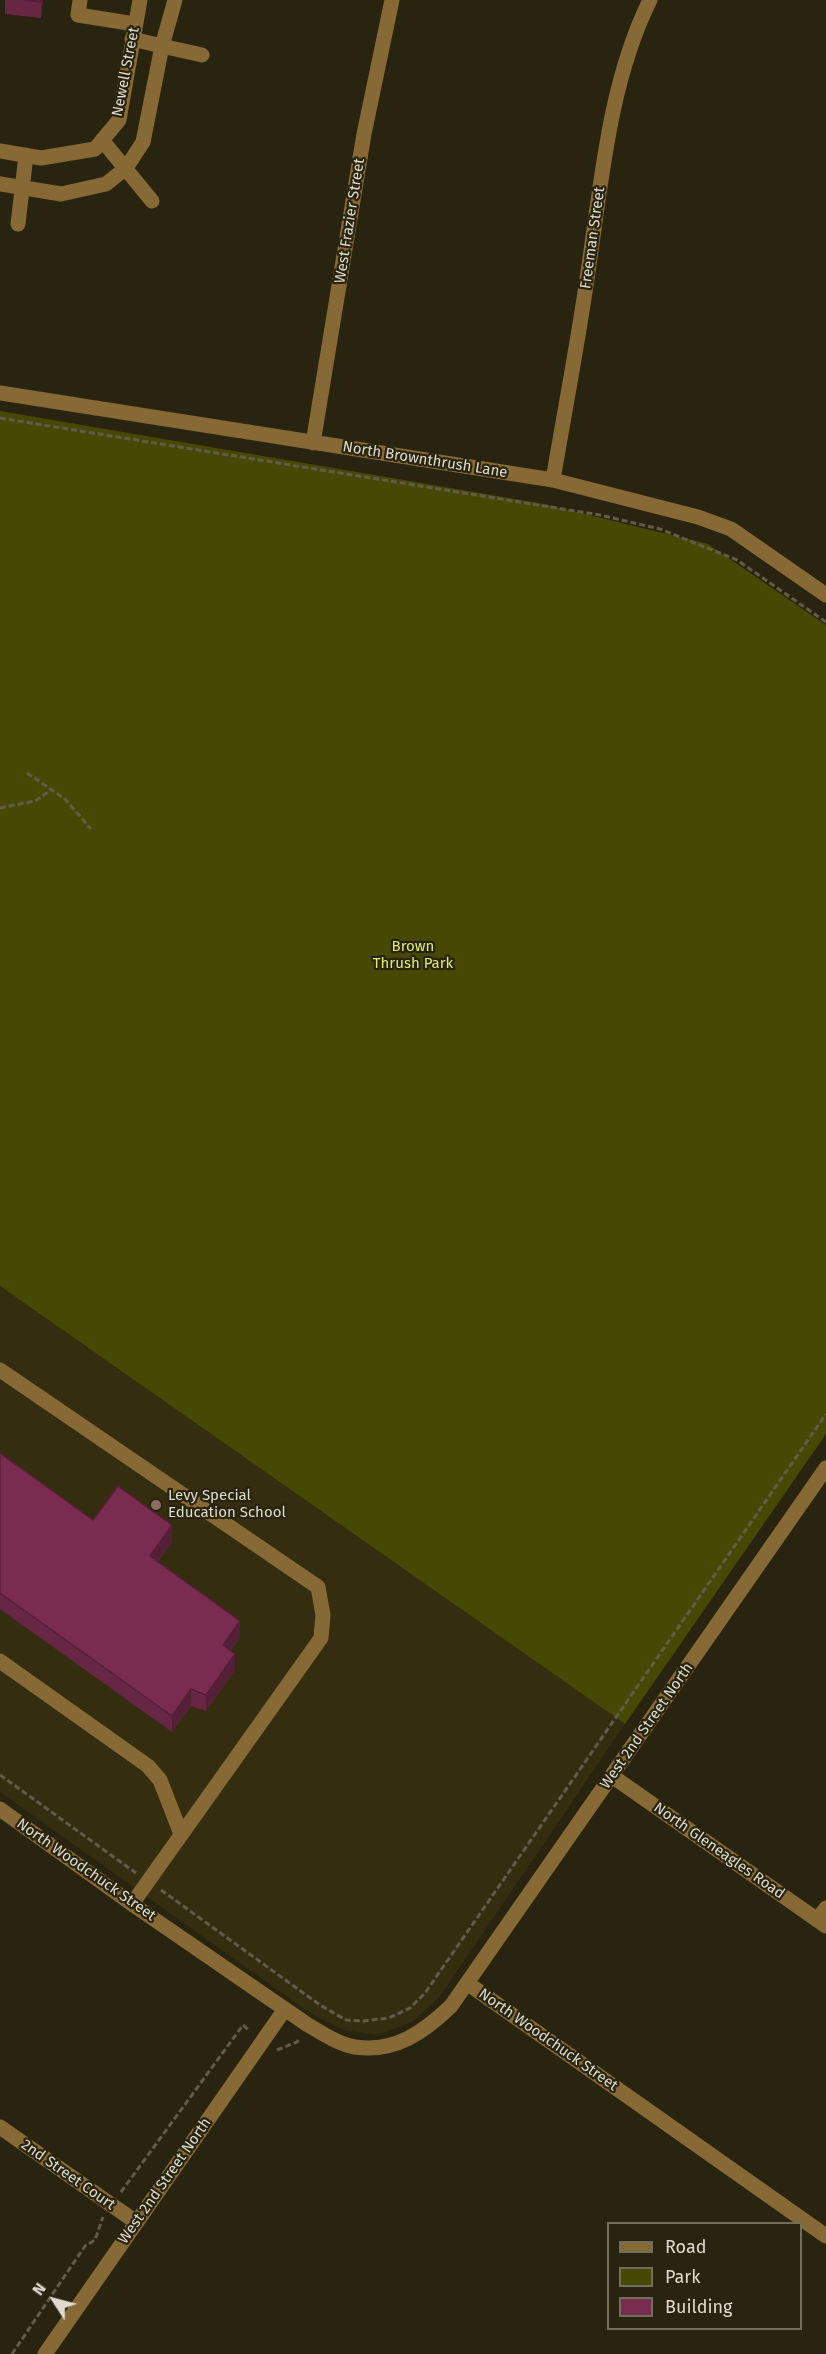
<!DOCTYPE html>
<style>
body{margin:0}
#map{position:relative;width:826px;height:2354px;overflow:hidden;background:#29240f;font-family:"Fira Sans",sans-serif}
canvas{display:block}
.legend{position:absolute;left:607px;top:2222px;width:195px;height:108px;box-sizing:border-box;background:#29240f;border:2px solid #726e5c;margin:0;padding:8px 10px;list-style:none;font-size:18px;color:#dfdccf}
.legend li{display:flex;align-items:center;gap:12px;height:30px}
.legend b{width:30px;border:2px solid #726e5c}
.north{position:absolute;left:24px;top:2270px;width:60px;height:60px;-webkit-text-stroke:4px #29240f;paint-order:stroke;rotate:306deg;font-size:16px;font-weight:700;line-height:24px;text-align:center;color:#dfdccf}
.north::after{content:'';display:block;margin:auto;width:21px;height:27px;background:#dfdccf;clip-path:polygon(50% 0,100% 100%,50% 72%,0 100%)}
</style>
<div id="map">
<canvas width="826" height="2354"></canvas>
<ul class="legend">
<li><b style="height:8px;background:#876935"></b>Road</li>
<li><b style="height:16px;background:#464904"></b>Park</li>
<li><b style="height:16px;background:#792c50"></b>Building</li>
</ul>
<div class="north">N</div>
</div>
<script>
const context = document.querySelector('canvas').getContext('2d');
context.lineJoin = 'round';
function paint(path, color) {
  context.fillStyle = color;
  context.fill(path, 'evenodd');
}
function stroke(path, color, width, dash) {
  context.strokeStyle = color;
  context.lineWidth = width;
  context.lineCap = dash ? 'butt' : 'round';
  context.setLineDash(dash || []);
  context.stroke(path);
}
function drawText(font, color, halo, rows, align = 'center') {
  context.font = font + ' "Fira Sans",sans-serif';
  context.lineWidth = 4.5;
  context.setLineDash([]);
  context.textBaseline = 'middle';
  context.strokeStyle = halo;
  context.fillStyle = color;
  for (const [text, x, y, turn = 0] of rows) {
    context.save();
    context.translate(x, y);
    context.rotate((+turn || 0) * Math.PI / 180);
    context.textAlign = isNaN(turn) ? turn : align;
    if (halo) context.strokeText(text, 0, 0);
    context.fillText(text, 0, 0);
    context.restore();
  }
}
paint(new Path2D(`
 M 0,1286 L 625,1724 L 439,1998 L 412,2022 L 377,2035 L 344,2030 L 310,2013 L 0,1792 Z`), '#342d10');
paint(new Path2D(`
 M 0,411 L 544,504 L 708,544 L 826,625 L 826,1434 L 625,1724 L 0,1286 Z`), '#464904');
stroke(new Path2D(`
 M 0,418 L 600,515 L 660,529 L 737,560 L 826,622
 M 27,773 L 65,799 L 91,829
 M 0,808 L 35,801 L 51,790
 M 0,1775 L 136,1873
 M 161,1890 L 320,2005 L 346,2020 L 363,2021 L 389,2018 L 410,2008 L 425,1993 L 826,1414
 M 277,2050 L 297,2042 L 300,2038
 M 121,2192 L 243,2025 L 250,2031
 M 12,2354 L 85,2246 L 95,2240 L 103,2217`), '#615c4a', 3, [6, 3]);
stroke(new Path2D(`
 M 80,0 L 78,15 L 135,24
 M 132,39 L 162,46 L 175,0
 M 102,140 L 152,201
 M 0,151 L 41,158 L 95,149 L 119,120 L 140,0
 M 0,184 L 61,194 L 106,184 L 126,168 L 143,142 L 162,46 L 202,55
 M 18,224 L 26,155
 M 0,393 L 553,480 L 698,517 L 731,529 L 826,595
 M 313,443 L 364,134 L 392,0
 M 553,480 C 565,409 579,337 589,265 C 602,176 610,81 650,0
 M 0,1370 L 318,1587 L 323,1615 L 321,1638 L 132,1904
 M 0,1661 L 148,1766 L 160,1780 L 181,1834
 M 612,1776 L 826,1926
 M 0,1809 L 132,1904 L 308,2025 C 322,2033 338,2044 355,2047 C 395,2053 424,2032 451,2006 L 826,1468
 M 817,1920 L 826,1908
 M 467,1983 L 826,2236
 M 0,2127 L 136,2222
 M 45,2354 L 285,2009`), '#876935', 15);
paint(new Path2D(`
 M 5,0 L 43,0 L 41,18 L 5,14 Z
 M 0,1453 L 93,1520 L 172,1541 L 158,1562 L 240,1637 L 231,1650 L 235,1670 L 206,1711 L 191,1706 L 172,1732 L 0,1609 Z`), '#682645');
paint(new Path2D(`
 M 41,0 L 43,0 L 41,18 Z
 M 172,1525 L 172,1541 L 150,1572 L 150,1556 Z
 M 240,1621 L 240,1637 L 223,1661 L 223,1645 Z
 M 235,1654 L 235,1670 L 206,1711 L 206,1695 Z
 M 191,1689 L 191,1706 L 172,1732 L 172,1716 Z`), '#551f38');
const building = new Path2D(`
 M 24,0 L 41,0 L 41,2 Z
 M 0,1453 L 93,1520 L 118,1486 L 172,1525 L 150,1556 L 240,1621 L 223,1645 L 235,1654 L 206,1695 L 191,1689 L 172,1716 L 0,1593 Z`);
paint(building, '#792c50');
stroke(building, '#551f38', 1.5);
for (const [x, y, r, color] of [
 [156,1505,6,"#8d6e63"]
]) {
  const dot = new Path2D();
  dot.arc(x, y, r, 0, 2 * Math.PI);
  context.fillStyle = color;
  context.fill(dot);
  stroke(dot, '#29240f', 2);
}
drawText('15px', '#dfdccf', '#29240f', [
 ["Newell Street",126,72,-79],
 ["West Frazier Street",350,221,-81],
 ["Freeman Street",593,238,-82],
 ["North Brownthrush Lane",425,460,9],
 ["West 2nd Street North",647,1726,-55],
 ["North Gleneagles Road",719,1851,35],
 ["North Woodchuck Street",86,1870,35],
 ["North Woodchuck Street",548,2040,35],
 ["2nd Street Court",68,2175,35],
 ["West 2nd Street North",165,2181,-55]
]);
drawText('15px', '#e1e970', '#29240f', [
 ["Brown",413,947],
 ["Thrush Park",413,964]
]);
drawText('15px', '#dfdccf', '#29240f', [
 ["Levy Special",168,1496],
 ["Education School",168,1513]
], 'left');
</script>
